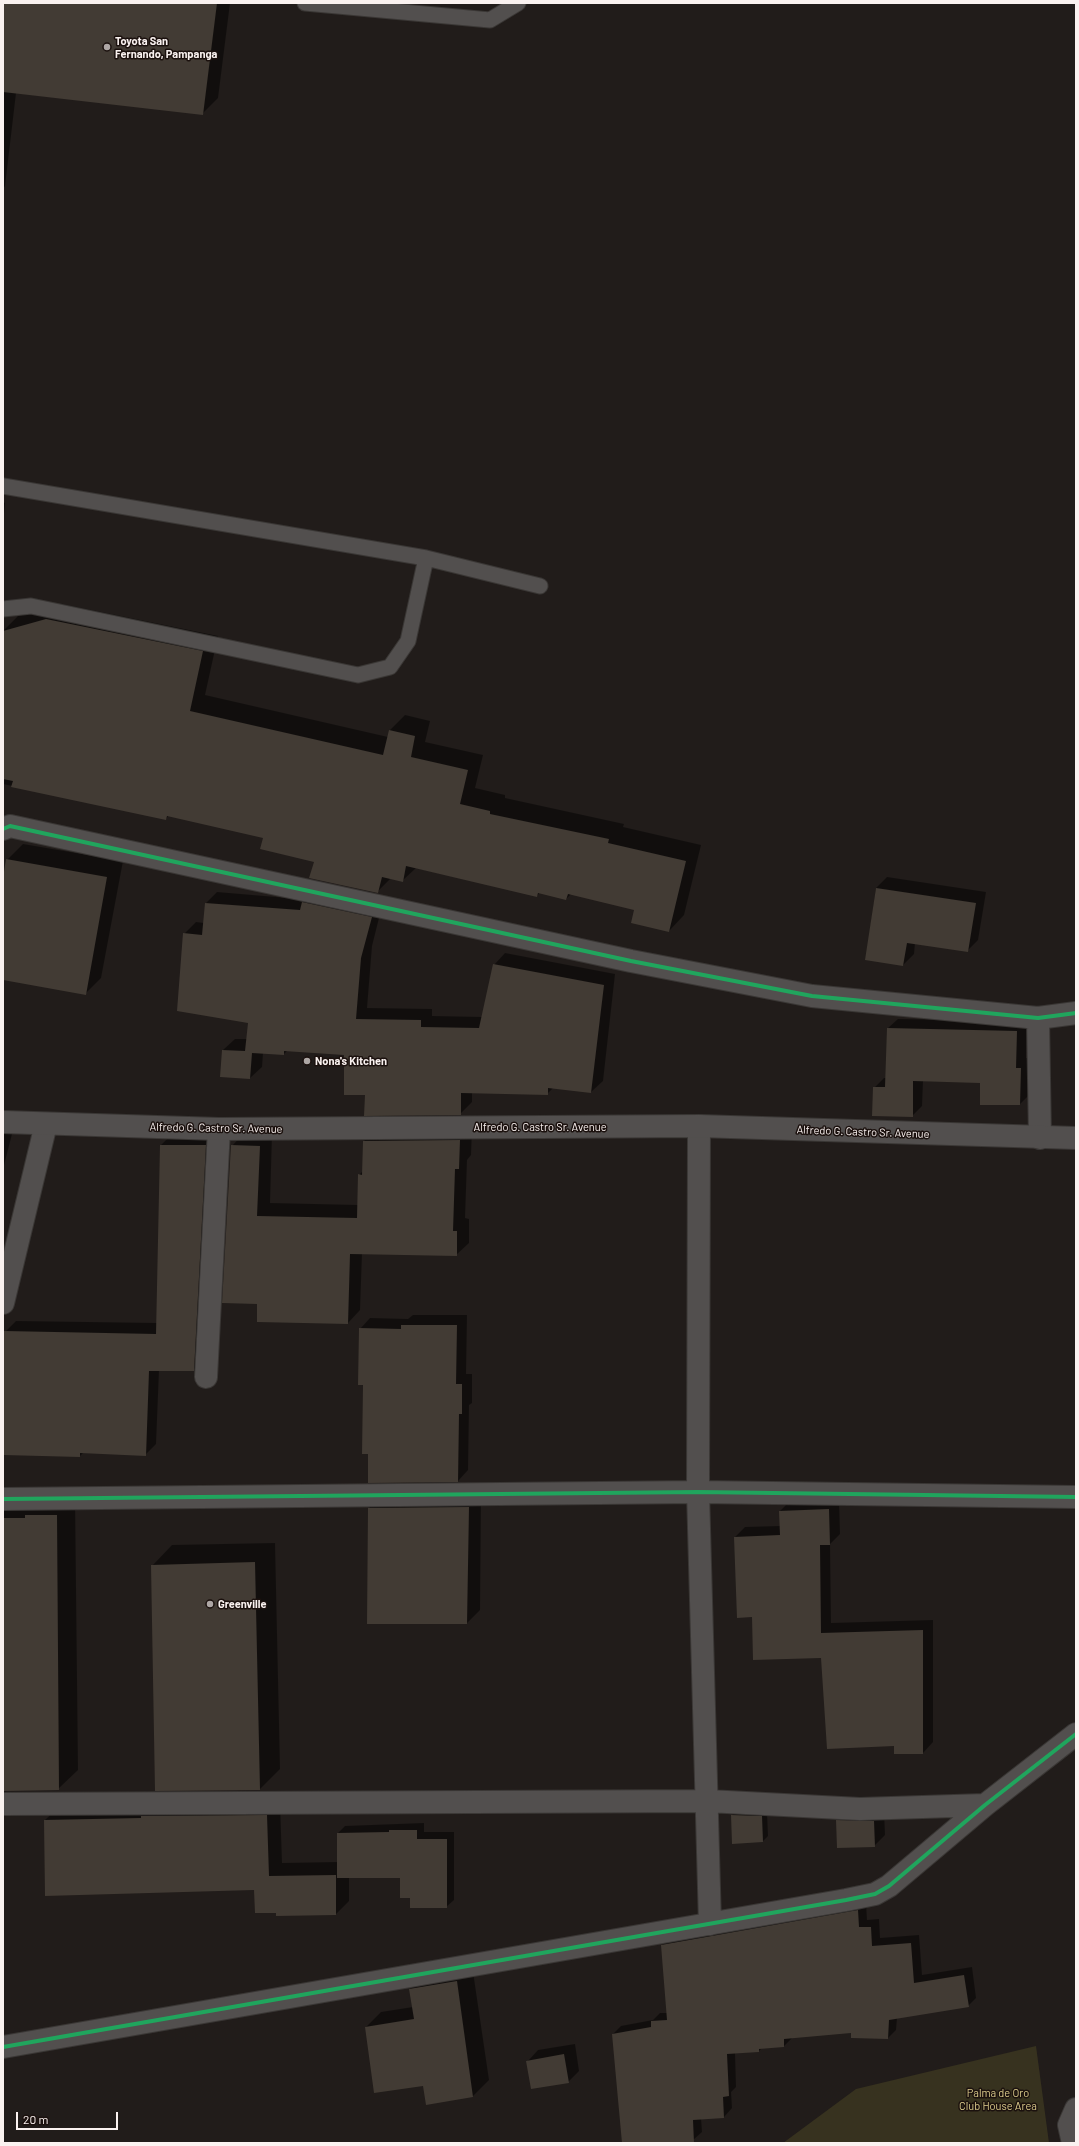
<!DOCTYPE html>
<style>
body{margin:0}
#map{position:relative;width:1079px;height:2146px;overflow:hidden;background:#211c1a;font-family:Barlow,sans-serif}
canvas{display:block}
.frame{position:absolute;inset:0;border:4px solid #faf2f0;pointer-events:none}
.scale{position:absolute;left:16px;top:2112px;width:102px;height:18px;box-sizing:border-box;border:2px solid #faf2f0;border-top:0;padding-left:5px;font-size:12px;line-height:14px;white-space:nowrap;color:#faf2f0;-webkit-text-stroke:3px #1b110e;paint-order:stroke}
</style>
<div id="map">
<canvas width="1079" height="2146"></canvas>
<div class="frame"></div>
<div class="scale">20 m</div>
</div>
<script>
const context = document.querySelector('canvas').getContext('2d');
context.lineJoin = 'round';
function paint(path, color) {
  context.fillStyle = color;
  context.fill(path, 'evenodd');
}
function stroke(path, color, width, dash) {
  context.strokeStyle = color;
  context.lineWidth = width;
  context.lineCap = dash ? 'butt' : 'round';
  context.setLineDash(dash || []);
  context.stroke(path);
}
function drawText(font, color, halo, rows, align = 'center') {
  context.font = font + ' Barlow,sans-serif';
  context.lineWidth = 3;
  context.setLineDash([]);
  context.textBaseline = 'middle';
  context.strokeStyle = halo;
  context.fillStyle = color;
  for (const [text, x, y, turn = 0] of rows) {
    context.save();
    context.translate(x, y);
    context.rotate((+turn || 0) * Math.PI / 180);
    context.textAlign = isNaN(turn) ? turn : align;
    if (halo) context.strokeText(text, 0, 0);
    context.fillText(text, 0, 0);
    context.restore();
  }
}
paint(new Path2D(`
 M 1036,2046 L 1049,2143 L 783,2143 L 856,2089 Z`), '#37321f');
paint(new Path2D(`
 M 3,3 L 230,3 L 218,98 L 202,114 L 16,93 L 5,186 L 3,189 Z
 M 3,502 L 5,503 L 3,524 Z
 M 62,604 L 218,636 L 205,695 L 388,737 L 390,730 L 405,715 L 430,721 L 425,742 L 483,755 L 475,788 L 505,795 L 505,798 L 624,824 L 623,827 L 701,845 L 684,915 L 669,931 L 635,909 L 571,894 L 566,899 L 540,892 L 537,896 L 416,868 L 402,881 L 391,878 L 377,892 L 264,837 L 169,815 L 166,819 L 3,784 L 3,631 L 18,616 Z
 M 23,844 L 123,861 L 101,978 L 85,994 L 3,979 L 3,884 L 7,860 Z
 M 887,877 L 986,892 L 978,940 L 967,951 L 915,943 L 914,954 L 903,965 L 866,959 L 876,888 Z
 M 217,892 L 382,906 L 372,946 L 367,1008 L 432,1009 L 432,1016 L 483,1017 L 494,965 L 505,953 L 615,974 L 603,1081 L 591,1092 L 553,1088 L 547,1094 L 472,1092 L 472,1102 L 460,1114 L 366,1094 L 346,1054 L 288,1050 L 284,1054 L 263,1053 L 262,1067 L 250,1078 L 223,1050 L 235,1039 L 247,1039 L 249,1023 L 184,934 L 196,922 L 204,923 L 206,903 Z
 M 898,1019 L 1027,1021 L 1026,1058 L 1030,1058 L 1030,1094 L 1020,1104 L 981,1082 L 923,1081 L 922,1106 L 912,1116 L 874,1088 L 884,1078 L 887,1078 L 888,1028 Z
 M 377,1128 L 472,1128 L 471,1155 L 467,1160 L 465,1218 L 469,1219 L 469,1243 L 456,1255 L 362,1253 L 360,1310 L 348,1323 L 258,1303 L 232,1146 L 244,1133 L 272,1134 L 270,1203 L 358,1205 L 359,1175 L 363,1171 L 364,1141 Z
 M 3,1131 L 12,1134 L 3,1169 Z
 M 171,1135 L 216,1135 L 204,1360 L 193,1370 L 159,1370 L 156,1444 L 145,1455 L 84,1452 L 80,1456 L 3,1454 L 5,1332 L 16,1321 L 158,1323 L 161,1145 Z
 M 413,1315 L 467,1315 L 466,1374 L 472,1374 L 472,1403 L 469,1405 L 468,1470 L 458,1481 L 369,1453 L 360,1329 L 370,1318 L 408,1319 Z
 M 481,1494 L 480,1610 L 467,1623 L 369,1508 L 382,1495 Z
 M 75,1496 L 78,1770 L 58,1789 L 3,1790 L 3,1501 Z
 M 839,1500 L 840,1534 L 830,1544 L 831,1623 L 933,1620 L 933,1742 L 923,1753 L 895,1745 L 822,1657 L 753,1616 L 735,1537 L 745,1527 L 780,1526 L 780,1511 L 790,1501 Z
 M 275,1543 L 280,1769 L 260,1789 L 152,1566 L 172,1545 Z
 M 280,1802 L 282,1863 L 338,1862 L 338,1833 L 345,1826 L 424,1823 L 424,1832 L 454,1832 L 454,1900 L 446,1907 L 411,1896 L 401,1877 L 349,1877 L 349,1901 L 336,1914 L 277,1912 L 255,1889 L 45,1820 L 59,1807 Z
 M 737,1810 L 767,1812 L 768,1836 L 763,1841 L 732,1815 Z
 M 848,1810 L 884,1811 L 885,1835 L 874,1846 L 837,1821 Z
 M 866,1903 L 867,1920 L 879,1919 L 880,1938 L 919,1935 L 922,1975 L 972,1967 L 976,1998 L 968,2006 L 897,2018 L 896,2030 L 888,2038 L 852,2037 L 852,2032 L 793,2037 L 784,2046 L 763,2047 L 759,2051 L 735,2053 L 736,2087 L 731,2092 L 732,2108 L 724,2117 L 701,2118 L 702,2132 L 693,2140 L 623,2143 L 613,2034 L 621,2026 L 653,2020 L 660,2013 L 667,2013 L 662,1945 L 670,1937 Z
 M 472,1965 L 489,2080 L 473,2096 L 427,2103 L 424,2085 L 366,2027 L 381,2012 L 413,2007 L 410,1989 L 426,1973 Z
 M 575,2044 L 579,2071 L 568,2082 L 528,2061 L 538,2050 Z`), '#0007');
paint(new Path2D(`
 M 3,3 L 217,3 L 203,115 L 3,92 Z
 M 46,619 L 203,651 L 190,711 L 383,755 L 389,730 L 415,736 L 411,757 L 468,770 L 460,804 L 490,811 L 490,814 L 609,839 L 608,843 L 686,861 L 669,932 L 631,923 L 634,910 L 568,894 L 566,900 L 538,893 L 537,897 L 406,866 L 403,882 L 382,877 L 378,893 L 309,878 L 314,862 L 260,849 L 263,838 L 167,816 L 166,820 L 11,787 L 13,781 L 3,779 L 3,631 Z
 M 6,859 L 107,877 L 86,995 L 3,980 L 3,878 Z
 M 876,888 L 976,903 L 968,952 L 907,943 L 903,966 L 865,960 Z
 M 302,902 L 372,917 L 361,958 L 356,1019 L 421,1020 L 421,1027 L 479,1028 L 493,964 L 604,985 L 591,1093 L 548,1088 L 548,1095 L 461,1093 L 461,1115 L 364,1116 L 365,1095 L 344,1095 L 344,1055 L 284,1051 L 284,1055 L 252,1053 L 250,1079 L 220,1077 L 222,1050 L 245,1051 L 248,1023 L 177,1011 L 183,933 L 202,935 L 205,903 L 300,910 Z
 M 887,1028 L 1017,1031 L 1016,1068 L 1021,1068 L 1020,1105 L 980,1105 L 980,1083 L 913,1081 L 913,1117 L 872,1116 L 873,1087 L 885,1087 Z
 M 460,1140 L 459,1169 L 455,1169 L 453,1231 L 457,1231 L 457,1256 L 350,1254 L 348,1324 L 257,1322 L 257,1304 L 222,1303 L 231,1145 L 260,1146 L 257,1216 L 357,1218 L 358,1174 L 362,1175 L 363,1141 Z
 M 160,1145 L 206,1145 L 194,1371 L 149,1371 L 146,1456 L 80,1453 L 80,1457 L 3,1455 L 4,1331 L 156,1334 Z
 M 401,1325 L 457,1325 L 456,1384 L 462,1384 L 462,1414 L 459,1414 L 458,1482 L 368,1483 L 368,1454 L 362,1454 L 363,1385 L 358,1385 L 359,1328 L 401,1329 Z
 M 469,1507 L 467,1624 L 367,1624 L 368,1508 Z
 M 829,1509 L 830,1545 L 820,1545 L 821,1633 L 923,1630 L 923,1754 L 894,1754 L 894,1746 L 827,1749 L 821,1658 L 753,1660 L 752,1617 L 737,1618 L 734,1537 L 780,1535 L 779,1511 Z
 M 25,1515 L 57,1515 L 59,1790 L 3,1791 L 3,1518 L 25,1518 Z
 M 255,1562 L 260,1790 L 155,1791 L 151,1565 Z
 M 267,1815 L 269,1876 L 336,1875 L 336,1915 L 276,1916 L 276,1913 L 255,1913 L 254,1890 L 45,1896 L 44,1820 L 141,1818 L 141,1816 Z
 M 731,1815 L 762,1816 L 763,1842 L 732,1844 Z
 M 836,1820 L 874,1821 L 875,1847 L 837,1848 Z
 M 389,1830 L 417,1830 L 417,1839 L 447,1839 L 447,1908 L 410,1908 L 410,1898 L 400,1898 L 400,1878 L 337,1878 L 337,1833 L 389,1832 Z
 M 858,1910 L 859,1927 L 871,1927 L 872,1946 L 911,1943 L 914,1983 L 964,1975 L 969,2007 L 889,2020 L 888,2039 L 851,2038 L 851,2033 L 784,2039 L 784,2047 L 759,2049 L 759,2052 L 727,2054 L 729,2096 L 723,2097 L 724,2118 L 693,2120 L 694,2143 L 622,2143 L 612,2034 L 651,2027 L 651,2021 L 667,2020 L 661,1945 Z
 M 457,1981 L 473,2097 L 426,2105 L 423,2086 L 374,2093 L 365,2027 L 414,2019 L 409,1989 Z
 M 564,2054 L 569,2083 L 531,2089 L 526,2061 Z`), '#423b34');
const service = new Path2D(`
 M 305,3 L 490,20 L 518,3
 M 3,486 L 426,558 L 540,586
 M 3,609 L 31,606 L 358,675 L 390,667 L 408,641 L 426,558`);
const minor = new Path2D(`
 M 3,829 L 10,826 L 631,961 L 812,996 L 1038,1018 L 1076,1013
 M 1038,1018 L 1040,1138
 M 699,1126 L 698,1492 L 710,1924
 M 3,1303 L 46,1124
 M 206,1377 L 219,1129
 M 3,1499 L 698,1492 L 1076,1497
 M 3,1804 L 708,1801 L 860,1809 L 985,1805
 M 3,2047 L 846,1900 L 875,1894 L 889,1886 L 985,1805 L 1076,1734
 M 1073,2143 L 1069,2125 L 1076,2109`);
const tertiary = new Path2D(`
 M 3,1122 L 219,1129 L 699,1126 L 1076,1138`);
stroke(service, '#3a3735', 17);
stroke(minor, '#3a3735', 24);
stroke(tertiary, '#3a3735', 24);
stroke(service, '#524f4e', 15);
stroke(minor, '#524f4e', 22);
stroke(tertiary, '#524f4e', 22);
stroke(new Path2D(`
 M 3,829 L 10,826 L 631,961 L 812,996 L 1038,1018 L 1076,1013
 M 3,1499 L 698,1492 L 1076,1497
 M 3,2047 L 846,1900 L 875,1894 L 889,1886 L 985,1805 L 1076,1734`), '#20a55d', 4);
for (const [x, y, r, color] of [
 [107,47,4,"#aea7a5"],
 [307,1061,4,"#aea7a5"],
 [210,1604,4,"#aea7a5"]
]) {
  const dot = new Path2D();
  dot.arc(x, y, r, 0, 2 * Math.PI);
  context.fillStyle = color;
  context.fill(dot);
  stroke(dot, '#1b110e', 1.5);
}
drawText('bold 11px', '#faf2f0', '#1b110e', [
 ["Toyota San",115,41],
 ["Fernando, Pampanga",115,54],
 ["Nona's Kitchen",315,1061],
 ["Greenville",218,1604]
], 'left');
drawText('11px', '#faf2f0', '#1b110e', [
 ["Alfredo G. Castro Sr. Avenue",540,1127],
 ["Alfredo G. Castro Sr. Avenue",216,1128,1],
 ["Alfredo G. Castro Sr. Avenue",863,1132,2]
]);
drawText('11px', '#dbcb8c', '#1b110e', [
 ["Palma de Oro",998,2093],
 ["Club House Area",998,2106]
]);
</script>
